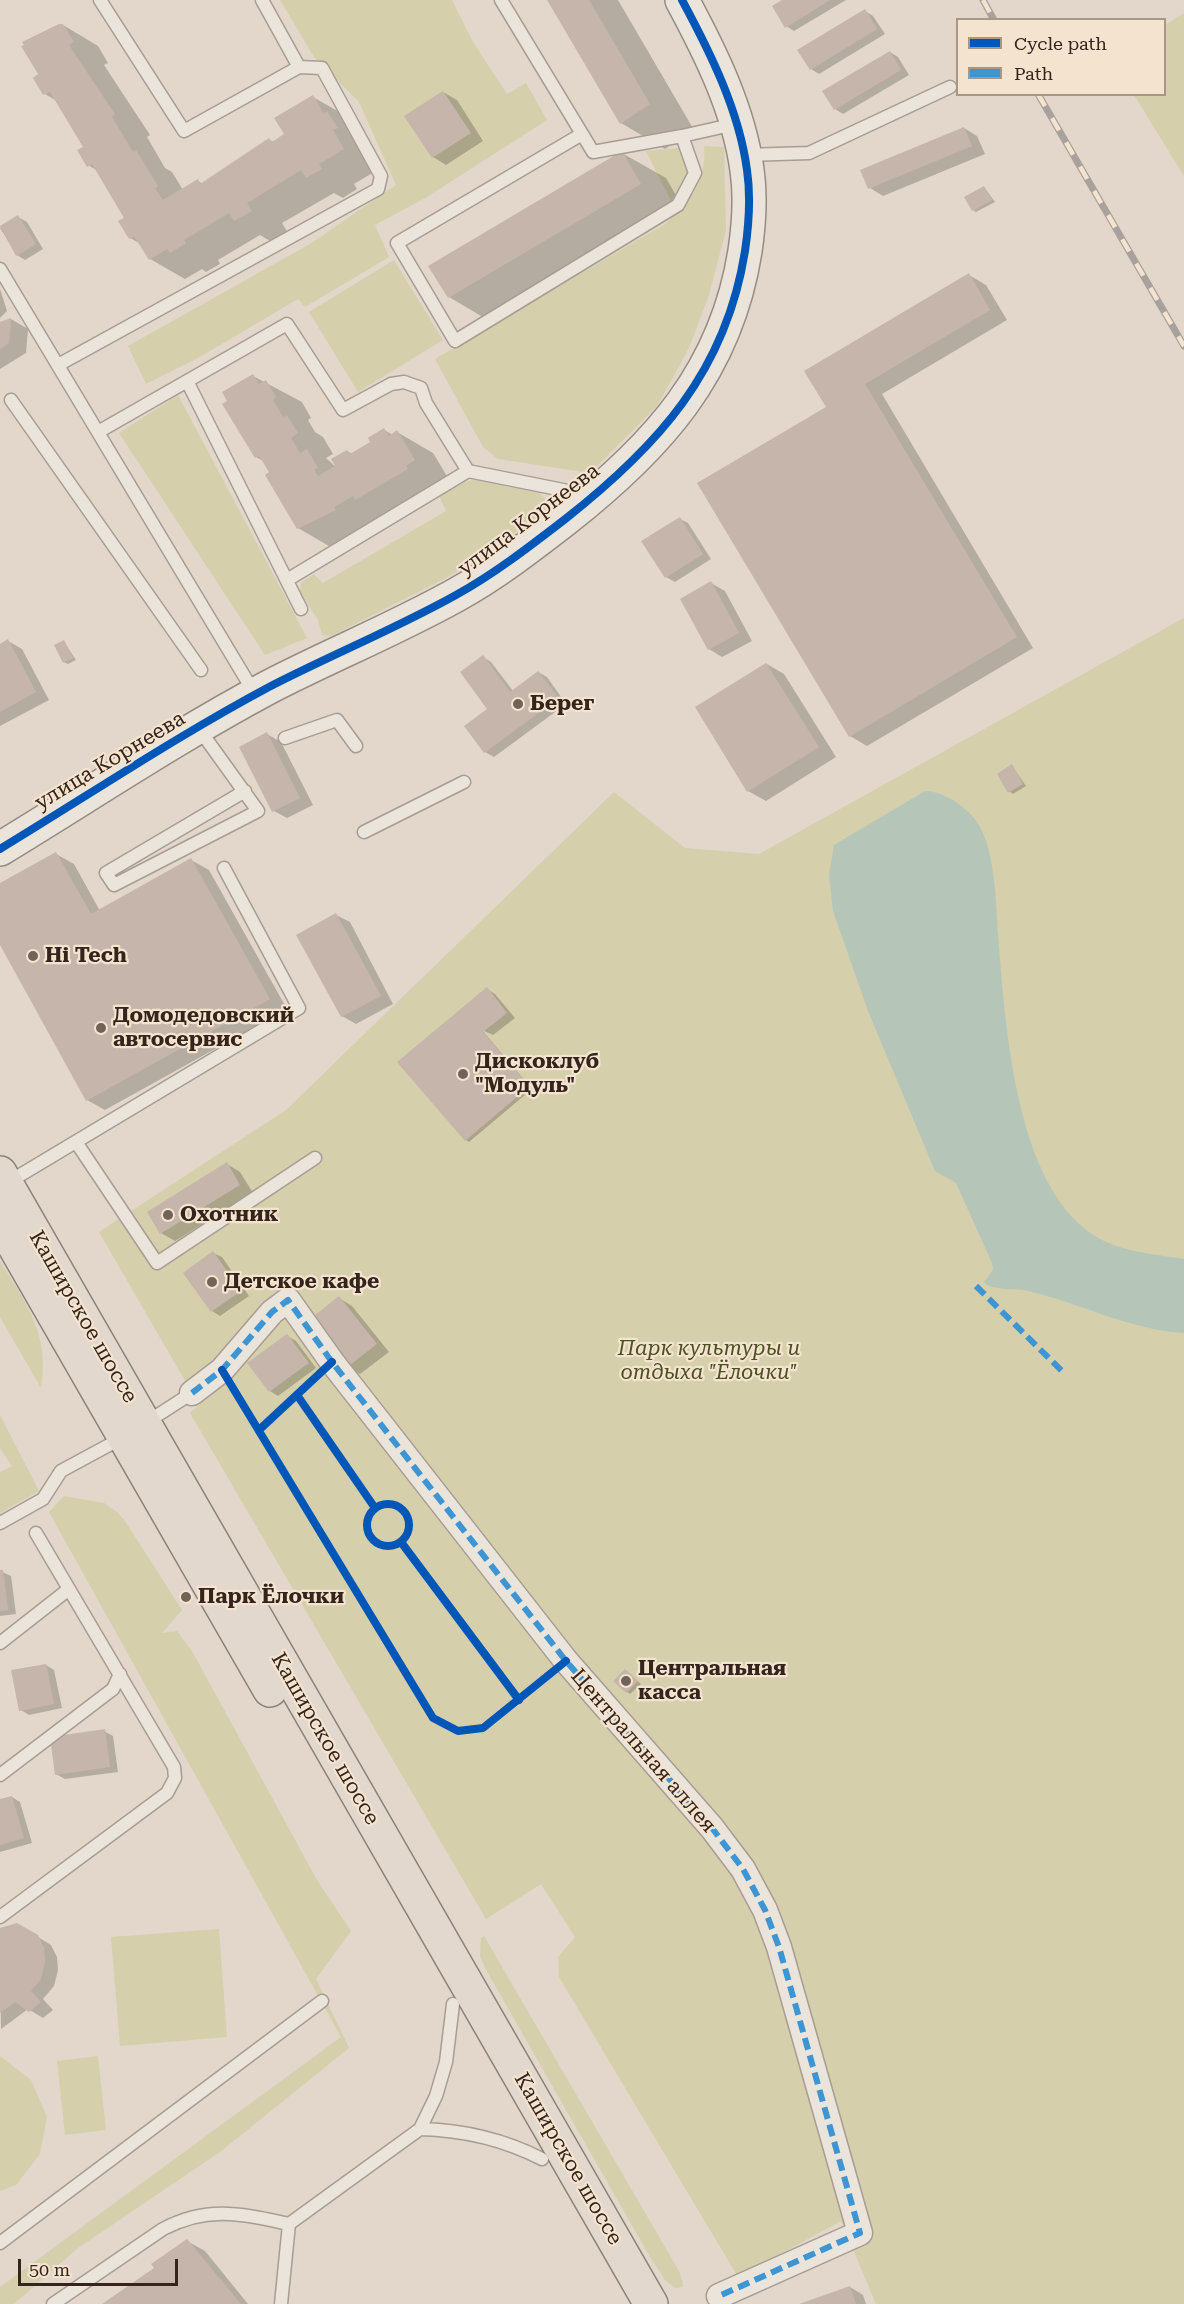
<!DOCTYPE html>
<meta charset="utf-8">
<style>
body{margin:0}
#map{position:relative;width:1184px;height:2304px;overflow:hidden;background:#e2d7ca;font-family:"Roboto Serif",serif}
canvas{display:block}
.legend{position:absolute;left:956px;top:18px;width:210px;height:78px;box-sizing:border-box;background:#f4e3cf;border:2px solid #a89787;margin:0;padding:8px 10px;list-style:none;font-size:18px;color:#35241c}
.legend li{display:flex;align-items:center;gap:12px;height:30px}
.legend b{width:30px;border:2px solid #a89787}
.scale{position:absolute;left:18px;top:2259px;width:160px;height:27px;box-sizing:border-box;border:3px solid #35241c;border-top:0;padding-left:8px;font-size:18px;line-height:21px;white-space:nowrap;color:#35241c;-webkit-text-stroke:4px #f4e3cf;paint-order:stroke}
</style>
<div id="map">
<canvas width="1184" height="2304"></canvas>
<ul class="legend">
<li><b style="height:8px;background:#0057b8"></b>Cycle path</li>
<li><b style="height:8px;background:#3e95d4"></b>Path</li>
</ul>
<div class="scale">50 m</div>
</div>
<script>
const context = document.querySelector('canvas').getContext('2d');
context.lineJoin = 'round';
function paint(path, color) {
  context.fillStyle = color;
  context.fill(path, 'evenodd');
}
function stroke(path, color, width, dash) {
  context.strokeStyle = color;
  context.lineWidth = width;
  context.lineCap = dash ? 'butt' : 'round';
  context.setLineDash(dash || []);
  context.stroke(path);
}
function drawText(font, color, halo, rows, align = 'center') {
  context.font = font + ' "Roboto Serif",serif';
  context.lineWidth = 4.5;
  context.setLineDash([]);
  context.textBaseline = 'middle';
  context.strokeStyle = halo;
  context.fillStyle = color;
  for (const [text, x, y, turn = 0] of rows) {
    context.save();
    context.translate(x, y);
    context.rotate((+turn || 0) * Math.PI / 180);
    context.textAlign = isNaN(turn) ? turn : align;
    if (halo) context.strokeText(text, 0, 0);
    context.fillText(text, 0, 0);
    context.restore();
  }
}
paint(new Path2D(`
 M 280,0 L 452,0 L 473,42 L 507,94 L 526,83 L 547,120 L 427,197 L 375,225 L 389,257 L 305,307 L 298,299 L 198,358 L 146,384 L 128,346 L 310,244 L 396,185 L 359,102 L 314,57 Z
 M 1184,13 L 1184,176 L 1134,95 L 1164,94 L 1165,25 Z
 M 704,146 L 724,147 L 726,230 L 709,295 L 689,348 L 657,406 L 590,473 L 498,459 L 483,447 L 435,359 L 665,224 C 690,202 707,181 704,146 Z
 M 689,147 L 688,173 L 671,201 L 646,151 Z
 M 394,260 L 443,340 L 358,392 L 309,312 Z
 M 178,395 L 307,638 L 265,655 L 119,433 Z
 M 475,480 L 539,493 L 546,500 L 546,509 L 538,518 L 446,578 L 331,636 L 322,635 L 318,620 L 300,592 L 301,583 L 314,574 L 323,583 L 446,511 L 439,496 L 465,482 Z
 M 1184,618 L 1184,2304 L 876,2304 L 841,2221 L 738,2277 L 559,1977 L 558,1957 L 575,1937 L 541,1884 L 486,1919 L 190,1413 L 199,1405 L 99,1232 L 286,1110 L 614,792 L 685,848 L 759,854 Z
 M 0,1261 C 27,1304 50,1335 41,1388 L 0,1317 Z
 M 0,1415 L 39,1491 L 0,1513 L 0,1472 L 12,1466 L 0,1448 Z
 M 64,1496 L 104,1503 L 117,1512 L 125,1521 L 182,1610 L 162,1633 L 177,1631 L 192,1651 L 317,1880 L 351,1931 L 316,1979 L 349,2048 L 220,2152 L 78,2248 L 14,2304 L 0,2304 L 0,2287 L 341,2037 L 49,1512 Z
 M 219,1929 L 227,2037 L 120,2046 L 111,1937 Z
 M 484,1936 L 679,2271 L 683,2283 L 682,2287 L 675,2288 L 665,2280 L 650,2257 L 485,1968 L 480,1956 L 481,1938 Z
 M 0,2056 L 31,2080 L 47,2117 L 40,2154 L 16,2185 L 0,2191 Z
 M 98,2056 L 106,2130 L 65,2135 L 57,2061 Z`), '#d5cfac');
paint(new Path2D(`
 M 925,791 C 944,791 971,809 980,827 C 995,854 996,903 998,934 C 1005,1020 1014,1182 1092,1234 C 1118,1252 1154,1254 1184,1259 L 1184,1333 C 1129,1330 1081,1303 1028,1291 C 1016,1288 991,1291 984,1282 L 993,1270 L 992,1263 L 956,1183 L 935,1171 L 868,1011 L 833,911 L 829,875 L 834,845 Z`), '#b5c6b9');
paint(new Path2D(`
 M 549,0 L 618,0 L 694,130 L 665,149 L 621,123 Z
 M 785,0 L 846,0 L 794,31 L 786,26 Z
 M 865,11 L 873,16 L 885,34 L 819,74 L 811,69 Z
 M 63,25 L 98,46 L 108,63 L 104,65 L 150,135 L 147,137 L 165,168 L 172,172 L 183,190 L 198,181 L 203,184 L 269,140 L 274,142 L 286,135 L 313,97 L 348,117 L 379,169 L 354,184 L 357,189 L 343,198 L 334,193 L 282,223 L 287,231 L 270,241 L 260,235 L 218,260 L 220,264 L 206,272 L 202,269 L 185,279 L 150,259 L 141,244 L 130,238 L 126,219 L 98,171 L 88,165 L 85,147 L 57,101 L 45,94 L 40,75 L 24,42 L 41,33 L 44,34 Z
 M 890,52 L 898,57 L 909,75 L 843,114 L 835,109 Z
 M 443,92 L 457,100 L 483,141 L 446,165 L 433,157 Z
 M 964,128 L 977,136 L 985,154 L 883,196 L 870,188 L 862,171 Z
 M 622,153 L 666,178 L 684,209 L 493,323 L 449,297 Z
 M 984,187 L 995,202 L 976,212 L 973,210 Z
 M 18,217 L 27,222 L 43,249 L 25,260 L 17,255 L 0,228 Z
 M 969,275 L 986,285 L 1007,320 L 882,394 L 1033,648 L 867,746 L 850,736 L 828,408 Z
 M 0,289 L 7,311 L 0,318 Z
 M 11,319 L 28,329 L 26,353 L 0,369 L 0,322 Z
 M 253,376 L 302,402 L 311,418 L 308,420 L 315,432 L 323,437 L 333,454 L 326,458 L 338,469 L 347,451 L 352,454 L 372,442 L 384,430 L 393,435 L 397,432 L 433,453 L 450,481 L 334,549 L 298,528 L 265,462 L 256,457 Z
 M 680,519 L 688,523 L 711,559 L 675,582 L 666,577 Z
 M 711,583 L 725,591 L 752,641 L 722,657 L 709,649 Z
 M 8,641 L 22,649 L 49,700 L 0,726 L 0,645 Z
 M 64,642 L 76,660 L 68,664 L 64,662 Z
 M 483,657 L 491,662 L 513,691 L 538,672 L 547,677 L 566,704 L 494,757 L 485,752 L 466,726 L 489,709 Z
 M 767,664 L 784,674 L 836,757 L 766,801 L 748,791 Z
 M 267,734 L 281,742 L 313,805 L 287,818 L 274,811 Z
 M 1012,766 L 1026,786 L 1013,794 L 1009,791 Z
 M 56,854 L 74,864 L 100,911 L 191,860 L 209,870 L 287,1009 L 105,1110 L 87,1100 L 0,942 L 0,885 Z
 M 336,915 L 350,922 L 393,1004 L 356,1024 L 342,1016 L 298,935 Z
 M 487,989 L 495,994 L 515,1018 L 493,1035 L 482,1030 L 532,1089 L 469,1142 L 466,1140 Z
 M 227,1164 L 240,1172 L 253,1193 L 175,1241 L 161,1233 Z
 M 213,1253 L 222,1257 L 249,1296 L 220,1316 L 212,1311 Z
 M 339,1298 L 352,1306 L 389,1352 L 360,1374 L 347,1367 Z
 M 287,1336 L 296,1341 L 316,1368 L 278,1396 L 270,1391 Z
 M 0,1571 L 11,1576 L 16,1614 L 0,1616 Z
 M 46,1665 L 54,1670 L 62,1708 L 29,1715 L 21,1710 Z
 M 626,1671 L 641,1684 L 630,1694 L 627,1692 Z
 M 104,1731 L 113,1736 L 118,1772 L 65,1779 L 56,1774 Z
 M 12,1797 L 20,1802 L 32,1843 L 0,1852 L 0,1801 Z
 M 17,1924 L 51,1945 L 57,1957 L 58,1970 L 54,1986 L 43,1999 L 53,2010 L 43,2018 L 28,2009 L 1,2029 L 0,1930 Z
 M 187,2241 L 205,2251 L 248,2304 L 105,2304 L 156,2269 Z
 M 850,2287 L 863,2295 L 866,2304 L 802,2304 Z`), '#0003');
paint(new Path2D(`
 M 547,0 L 589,0 L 650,104 L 620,124 Z
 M 782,0 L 830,0 L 785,28 L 772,6 Z
 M 865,9 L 877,29 L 810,70 L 797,50 Z
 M 59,24 L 63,24 L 74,42 L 69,45 L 115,114 L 112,117 L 133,152 L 136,150 L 158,186 L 155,188 L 163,200 L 198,179 L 200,184 L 269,138 L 272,142 L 284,134 L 274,118 L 313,95 L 323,113 L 327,111 L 338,128 L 333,130 L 344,149 L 319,164 L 322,169 L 306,178 L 301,170 L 247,203 L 252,211 L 234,221 L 229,213 L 184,240 L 186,243 L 170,253 L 167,249 L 149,260 L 134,236 L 129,239 L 118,221 L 124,218 L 92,164 L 87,167 L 77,150 L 83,147 L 50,92 L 43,95 L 33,78 L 38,74 L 21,46 L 24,45 L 22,42 Z
 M 890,51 L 901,70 L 834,110 L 822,91 Z
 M 443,91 L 471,133 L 432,158 L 404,116 Z
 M 964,127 L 972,146 L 868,189 L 860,170 Z
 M 622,151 L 641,184 L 448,298 L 428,266 Z
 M 984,186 L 992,200 L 972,211 L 964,197 Z
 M 18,215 L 36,244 L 16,256 L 0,226 Z
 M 969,273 L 990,310 L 865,384 L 1017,637 L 849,737 L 697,483 L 826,407 L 804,371 Z
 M 11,318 L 9,343 L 0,349 L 0,322 Z
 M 253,374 L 259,384 L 266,380 L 276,397 L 273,400 L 283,417 L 287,415 L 298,433 L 291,438 L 300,453 L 307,449 L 318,468 L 314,470 L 318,476 L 335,466 L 331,459 L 347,450 L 350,454 L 370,442 L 368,438 L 384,428 L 389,436 L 397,430 L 415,460 L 406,466 L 408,469 L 355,500 L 353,496 L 334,507 L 336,510 L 297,529 L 265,475 L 269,472 L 259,456 L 255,458 L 222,404 L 227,401 L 222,392 Z
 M 680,517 L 703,554 L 665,578 L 641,541 Z
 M 711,581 L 739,633 L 708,650 L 680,599 Z
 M 8,639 L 36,692 L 0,712 L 0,644 Z
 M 64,640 L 73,658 L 63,663 L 54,645 Z
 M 483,655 L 510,692 L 538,671 L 559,698 L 484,753 L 464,726 L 487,709 L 460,672 Z
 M 766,663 L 819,747 L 747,792 L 695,707 Z
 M 267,732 L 300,798 L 272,812 L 239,747 Z
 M 1012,764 L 1023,784 L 1008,793 L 997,774 Z
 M 56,852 L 91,914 L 191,858 L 270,999 L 86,1101 L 0,945 L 0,883 Z
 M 336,913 L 381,996 L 341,1017 L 296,935 Z
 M 487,987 L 507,1013 L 483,1032 L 530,1086 L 465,1141 L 397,1062 Z
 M 227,1162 L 240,1185 L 160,1234 L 147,1212 Z
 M 213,1251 L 241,1291 L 211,1312 L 183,1273 Z
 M 339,1296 L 377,1344 L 346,1368 L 309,1320 Z
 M 287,1334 L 309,1363 L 269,1392 L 247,1363 Z
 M 0,1570 L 3,1570 L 8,1610 L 0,1611 Z
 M 46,1664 L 54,1704 L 19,1711 L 11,1670 Z
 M 625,1669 L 638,1681 L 626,1693 L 613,1681 Z
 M 105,1729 L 110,1767 L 55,1775 L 50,1737 Z
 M 12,1796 L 24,1838 L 0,1845 L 0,1799 Z
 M 17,1923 L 38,1935 L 44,1948 L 45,1962 L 41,1979 L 31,1991 L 41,2002 L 29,2012 L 15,2002 L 0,2013 L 0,1928 Z
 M 187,2239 L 241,2304 L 102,2304 L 154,2268 L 151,2264 Z
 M 850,2286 L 856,2304 L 799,2304 Z`), '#c6b5ab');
const lane = new Path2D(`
 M 262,0 L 299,67
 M 501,0 L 593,152 L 682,136 L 735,124
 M 582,134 L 397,243 L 455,341 L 678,205 L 695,173 L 682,136
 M 746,155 L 809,153 L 950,87
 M 0,269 L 255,694
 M 58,365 L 378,189 L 381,176 L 322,68 L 299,67 L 184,131 L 100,0
 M 187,381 L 301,609
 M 11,400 L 201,670
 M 98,432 L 287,324 L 343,410 L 391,384 L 404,382 L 421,388 L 426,403 L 468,471 L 287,580
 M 468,471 L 568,491 L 584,501
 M 199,729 L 258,811 L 114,885 L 106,873 L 245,791
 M 285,738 L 337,720 L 356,746
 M 364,832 L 464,782
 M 76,1142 L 157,1263 L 315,1158
 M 7,1183 L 299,1008 L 224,868
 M 144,1424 L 192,1393
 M 0,1523 L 43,1499 L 61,1471 L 122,1438
 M 36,1533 L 69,1589
 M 0,1643 L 69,1589 L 174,1767 L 175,1778 L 167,1793 L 0,1917
 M 0,1775 L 113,1689 L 120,1674
 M 420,2129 C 464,2130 503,2139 542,2159
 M 0,2243 L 322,2001
 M 53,2304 L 163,2229 C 208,2205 242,2214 289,2224 L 420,2129 L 436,2096 L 446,2062 L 453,2004
 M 281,2304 L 289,2224`);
const street = new Path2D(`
 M 192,1393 L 222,1370 L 272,1312 L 288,1300 L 332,1362 L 566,1661 L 712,1828 L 743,1869 L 765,1910 L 779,1947 L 860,2233 L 719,2296`);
const secondary = new Path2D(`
 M 0,849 C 89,795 177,736 269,687 C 331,655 395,629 456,595 C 494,574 529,547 564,520 C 657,447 726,372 745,251 C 749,224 751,197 747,170 C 739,110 710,52 682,0`);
const primary = new Path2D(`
 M 0,1173 L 651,2304
 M 0,1221 L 270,1690`);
stroke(lane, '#a79d94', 15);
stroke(street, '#a79d94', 27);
stroke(secondary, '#968c83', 36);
stroke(primary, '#8c827a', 36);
stroke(lane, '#eae4db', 12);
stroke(street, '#eae4db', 24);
stroke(secondary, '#eae4db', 33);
stroke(primary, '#e2d8cd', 33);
const rail = new Path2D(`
 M 983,0 L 994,20
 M 1038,94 L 1184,346`);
stroke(rail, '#a9a29c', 7);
stroke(rail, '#f4e3cf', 4.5, [14]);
stroke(new Path2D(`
 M 976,1286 L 1065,1374
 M 192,1393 L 222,1370 L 272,1312 L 288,1300 L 332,1362 L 566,1661 L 712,1828 L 743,1869 L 765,1910 L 779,1947 L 860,2233 L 719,2296`), '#3e95d4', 6, [12, 6]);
stroke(new Path2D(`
 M 0,849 C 89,795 177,736 269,687 C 331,655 395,629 456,595 C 494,574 529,547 564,520 C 657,447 726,372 745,251 C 749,224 751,197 747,170 C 739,110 710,52 682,0
 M 222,1370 L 433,1718 L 458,1731 L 483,1728 L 566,1661
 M 297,1395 L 375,1508
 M 259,1430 L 332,1362
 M367 1525a21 21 0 1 1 42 0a21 21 0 1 1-42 0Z
 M 401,1542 L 519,1700`), '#0057b8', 8);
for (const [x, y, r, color] of [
 [518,704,6,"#726359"],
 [33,956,6,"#726359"],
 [101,1028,6,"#726359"],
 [463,1074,6,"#726359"],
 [168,1215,6,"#726359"],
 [212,1282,6,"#726359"],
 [186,1597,6,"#726359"],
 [626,1681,6,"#726359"]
]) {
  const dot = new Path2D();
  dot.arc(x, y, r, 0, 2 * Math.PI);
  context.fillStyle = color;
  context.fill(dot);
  stroke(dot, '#f4e3cf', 2);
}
drawText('21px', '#35241c', '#f4e3cf', [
 ["улица Корнеева",529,520,-37],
 ["улица Корнеева",110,761,-31],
 ["Каширское шоссе",83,1317,60],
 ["Каширское шоссе",325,1739,60],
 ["Центральная аллея",643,1751,49],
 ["Каширское шоссе",568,2159,60]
]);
drawText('bold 21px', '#35241c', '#f4e3cf', [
 ["Берег",530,704],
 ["Hi Tech",45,956],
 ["Домодедовский",113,1016],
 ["автосервис",113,1040],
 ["Дискоклуб",475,1062],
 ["\"Модуль\"",475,1086],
 ["Охотник",180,1215],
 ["Детское кафе",224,1282],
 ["Парк Ёлочки",198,1597],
 ["Центральная",638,1669],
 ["касса",638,1693]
], 'left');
drawText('italic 21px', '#4c5123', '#f4e3cf', [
 ["Парк культуры и",709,1349],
 ["отдыха \"Ёлочки\"",709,1373]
]);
</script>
